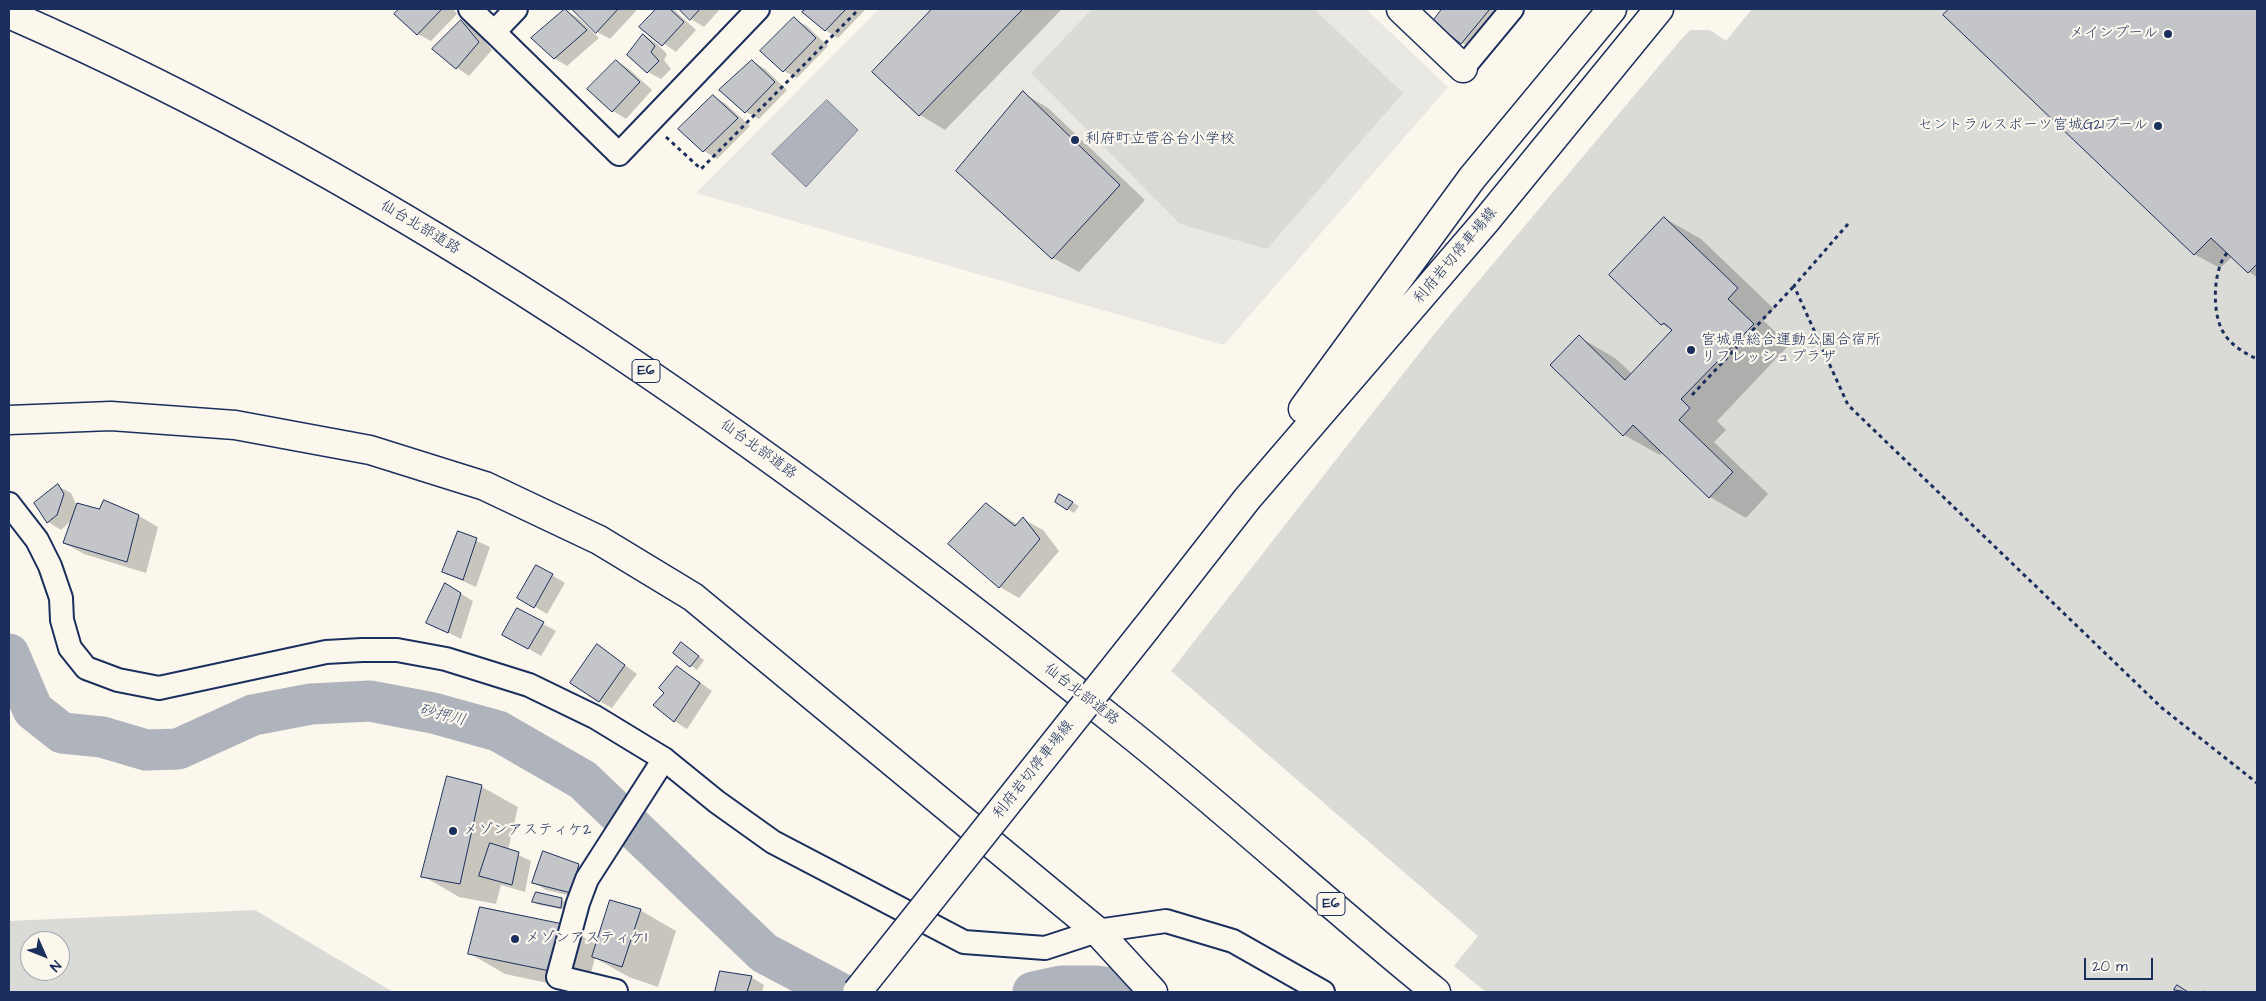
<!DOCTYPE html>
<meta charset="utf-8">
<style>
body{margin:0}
#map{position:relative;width:2266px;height:1001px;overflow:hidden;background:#fbf7ec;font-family:"Architects Daughter",sans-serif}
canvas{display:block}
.frame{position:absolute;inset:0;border:10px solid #1b2f5e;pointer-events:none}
.north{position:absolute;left:20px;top:931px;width:50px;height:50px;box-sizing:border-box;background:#fbf7ec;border:1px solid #a1a7b3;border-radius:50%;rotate:134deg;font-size:14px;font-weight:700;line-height:20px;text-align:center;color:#1b2f5e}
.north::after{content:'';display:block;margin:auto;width:18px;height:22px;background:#1b2f5e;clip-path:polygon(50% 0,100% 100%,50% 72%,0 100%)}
.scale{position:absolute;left:2084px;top:958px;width:69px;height:22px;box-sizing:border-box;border:2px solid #1b2f5e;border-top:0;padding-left:6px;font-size:15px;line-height:18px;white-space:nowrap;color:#1b2f5e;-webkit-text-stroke:4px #fbf7ec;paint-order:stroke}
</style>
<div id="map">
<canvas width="2266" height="1001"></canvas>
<div class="frame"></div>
<div class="north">N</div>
<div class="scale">20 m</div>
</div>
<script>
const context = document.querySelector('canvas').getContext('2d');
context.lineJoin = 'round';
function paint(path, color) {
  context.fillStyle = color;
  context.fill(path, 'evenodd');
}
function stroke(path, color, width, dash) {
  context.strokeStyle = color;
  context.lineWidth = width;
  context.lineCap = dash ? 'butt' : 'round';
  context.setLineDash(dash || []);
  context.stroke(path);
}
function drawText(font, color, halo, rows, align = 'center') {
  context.font = font + ' "Architects Daughter","Klee One",sans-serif';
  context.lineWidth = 4.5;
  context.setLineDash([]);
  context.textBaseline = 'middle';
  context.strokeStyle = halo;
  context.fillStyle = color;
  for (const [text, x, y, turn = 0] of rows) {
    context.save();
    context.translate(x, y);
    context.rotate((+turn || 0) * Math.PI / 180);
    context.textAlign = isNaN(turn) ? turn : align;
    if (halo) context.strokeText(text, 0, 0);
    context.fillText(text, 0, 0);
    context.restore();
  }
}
paint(new Path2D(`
 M 879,9 L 1366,9 L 1448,87 L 1224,345 L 696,193 Z`), '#eae8e2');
paint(new Path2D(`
 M 1092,9 L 1314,9 L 1403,93 L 1267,249 L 1180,224 L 1031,73 Z
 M 1752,9 L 2257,9 L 2257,992 L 1486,992 L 1454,966 L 1478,936 L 1171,671 L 1435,333 L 1679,42 L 1690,30 L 1710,30 L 1726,41 Z
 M 255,910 L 393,992 L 9,992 L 9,921 ZM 30,941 L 60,941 L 60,971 L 30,971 Z`), '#dadad7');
const water = new Path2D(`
 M 827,100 L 858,130 L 806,187 L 772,154 Z`);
paint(water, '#afb3bb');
stroke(water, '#747e96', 1);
paint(new Path2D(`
 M 401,9 L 453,9 L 457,14 L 431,41 L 418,34 L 396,14 Z
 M 574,9 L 633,9 L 636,11 L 610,39 L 597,32 Z
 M 658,9 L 673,9 L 696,30 L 676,52 L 641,27 Z
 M 681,9 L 720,9 L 704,27 L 691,19 Z
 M 807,9 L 866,9 L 838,38 L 825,30 L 804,12 Z
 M 933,9 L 1062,9 L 945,130 L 920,115 L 874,72 Z
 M 1443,9 L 1508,9 L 1475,51 L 1462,43 L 1434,21 Z
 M 1950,9 L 2257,9 L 2257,277 L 2249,272 L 2233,256 L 2220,268 L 2194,254 L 1945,15 Z
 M 565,10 L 578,18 L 599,38 L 567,66 L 554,58 Z
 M 794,19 L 807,26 L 828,46 L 797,78 L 784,71 Z
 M 462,21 L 475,29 L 492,50 L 469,76 L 457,68 Z
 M 644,35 L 656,43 L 667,54 L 664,60 L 671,69 L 661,79 L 648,72 Z
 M 616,61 L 629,69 L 652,90 L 626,119 L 613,111 L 589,89 Z
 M 752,61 L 765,69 L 787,90 L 759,119 L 746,112 Z
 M 1023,93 L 1048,108 L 1145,200 L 1079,272 L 1053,258 Z
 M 713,96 L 726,104 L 750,126 L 717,159 L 704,151 L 680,129 Z
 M 1664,218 L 1701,239 L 1774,309 L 1763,320 L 1789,345 L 1717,421 L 1726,430 L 1714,442 L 1768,494 L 1746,518 L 1710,497 L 1663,452 L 1660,455 L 1624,435 L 1579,337 L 1615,358 L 1632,374 L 1673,331 L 1662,324 Z
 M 58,486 L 71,493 L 76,504 L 99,511 L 139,516 L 158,527 L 146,573 L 84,554 L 64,543 L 73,519 L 61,530 L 48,522 L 36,503 Z
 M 1060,495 L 1079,506 L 1074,513 L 1057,502 Z
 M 986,504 L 1018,525 L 1023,519 L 1043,530 L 1059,551 L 1019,598 L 1000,587 Z
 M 459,533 L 490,547 L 476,587 L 443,572 Z
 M 537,566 L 565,583 L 547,614 L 519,597 Z
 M 458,592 L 473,601 L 461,639 L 427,622 Z
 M 517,610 L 556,631 L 541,656 L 504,634 Z
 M 687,647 L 704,660 L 697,670 L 675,653 Z
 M 610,654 L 637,674 L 612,708 L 599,701 Z
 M 690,675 L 712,691 L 687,729 L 674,721 Z
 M 448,778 L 482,787 L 518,807 L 508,850 L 531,861 L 525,892 L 501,885 L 496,904 L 459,897 L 423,876 Z
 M 543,852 L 579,866 L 592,873 L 584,899 L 546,890 L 533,882 Z
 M 561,899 L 567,903 L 567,910 L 539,905 L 534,902 Z
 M 640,910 L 676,931 L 658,987 L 629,977 L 595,958 L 586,991 L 505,974 L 469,953 L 562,925 L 597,945 Z
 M 721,973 L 751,977 L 764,985 L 762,992 L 716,992 Z`), '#0003');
stroke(new Path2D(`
 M 9,654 L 33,710 L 62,733 L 102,737 L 146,750 L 178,749 L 253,715 L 311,704 L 370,701 L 433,713 L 498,731 L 583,780 L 764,953 L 838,992
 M 1033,992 L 1061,986 L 1096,986 L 1147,992`), '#afb3bb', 41);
const building = new Path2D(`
 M 399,9 L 442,9 L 417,35 L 394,14 Z
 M 565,9 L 587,30 L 554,59 L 531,38 Z
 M 572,9 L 618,9 L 596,33 Z
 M 656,9 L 670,9 L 684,22 L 662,46 L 639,27 Z
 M 679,9 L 700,9 L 690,20 Z
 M 806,9 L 846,9 L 825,31 L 802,12 Z
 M 932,9 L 1023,9 L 919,116 L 872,72 Z
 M 1442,9 L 1490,9 L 1461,44 L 1433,21 Z
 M 1949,9 L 2257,9 L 2257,264 L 2248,273 L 2211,238 L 2194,255 L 1943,15 Z
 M 794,17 L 816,38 L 783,72 L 760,51 Z
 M 461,20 L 479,42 L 456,69 L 432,49 Z
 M 643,34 L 655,46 L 651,52 L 659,61 L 647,73 L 627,55 Z
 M 616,60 L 640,82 L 612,112 L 587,89 Z
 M 752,60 L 775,82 L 745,113 L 719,90 Z
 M 1023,91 L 1120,185 L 1052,259 L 956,171 Z
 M 713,95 L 738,118 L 703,152 L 678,129 Z
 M 1664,217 L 1738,288 L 1728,299 L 1754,324 L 1681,399 L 1690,408 L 1679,420 L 1733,472 L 1709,498 L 1633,425 L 1623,436 L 1550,365 L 1579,335 L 1625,380 L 1672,330 L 1664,323 L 1661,325 L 1609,275 Z
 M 58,484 L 64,494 L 57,515 L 47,523 L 34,503 Z
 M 1059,494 L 1073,502 L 1067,510 L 1055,502 Z
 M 104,500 L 139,515 L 127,562 L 63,543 L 77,503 L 99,509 Z
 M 986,503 L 1015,526 L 1023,517 L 1040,539 L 999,588 L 948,544 Z
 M 458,531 L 477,538 L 463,580 L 442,572 Z
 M 536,565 L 553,574 L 534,608 L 517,598 Z
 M 445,583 L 461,593 L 448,633 L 426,623 Z
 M 517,608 L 544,622 L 528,649 L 502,635 Z
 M 681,642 L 699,656 L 690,667 L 673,653 Z
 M 597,644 L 625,665 L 599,702 L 570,683 Z
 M 677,666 L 700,683 L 674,722 L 653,705 L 664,693 L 659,688 Z
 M 447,776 L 482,785 L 460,884 L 421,877 Z
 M 490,843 L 519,852 L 512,885 L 479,876 Z
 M 543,851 L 579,864 L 571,893 L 532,883 Z
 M 536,892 L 562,898 L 561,908 L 532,902 Z
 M 610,900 L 641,909 L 622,967 L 592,957 Z
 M 480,907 L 563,924 L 550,971 L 468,954 Z
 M 720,971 L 752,976 L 747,992 L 715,992 Z
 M 2177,985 L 2188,992 L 2174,990 Z`);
paint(building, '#c3c5c9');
stroke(building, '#1b2f5e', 1);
const minor = new Path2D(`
 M 470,9 L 494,32
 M 516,9 L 494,32 L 619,154 L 758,9
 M 1463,68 L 1512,9
 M 9,504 L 37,540 L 50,566 L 61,598 L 62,620 L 70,648 L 86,668 L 118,680 L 159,688 L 326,652 L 362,650 L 397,650 L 446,659 L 529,685 L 595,717 L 664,759 L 717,802 L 773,842 L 964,942 L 1045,948 L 1097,931 L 1166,921 L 1233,941 L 1323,992
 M 616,991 L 558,977 L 578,903 L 587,879 L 664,759`);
const tertiary = new Path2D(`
 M 1401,9 L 1463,68
 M 9,420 L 111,416 L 235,425 L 370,450 L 485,486 L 599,540 L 693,597 L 1097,931 L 1153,992`);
const secondary = new Path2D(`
 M 1303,409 L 1472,178 L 1612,9
 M 1147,627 L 1247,499 L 1485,222 L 1659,9`);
const motorway = new Path2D(`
 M 9,14 C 418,193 783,455 1129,733 C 1234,817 1332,908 1436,992`);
stroke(minor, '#1b2f5e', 26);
stroke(tertiary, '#1b2f5e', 31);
stroke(secondary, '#1b2f5e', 31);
stroke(motorway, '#1b2f5e', 31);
stroke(new Path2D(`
 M 666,137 L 701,169 L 859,9
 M 1848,224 L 1794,286 L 1848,405 L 2162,708 L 2257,783
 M 2227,253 C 2213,269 2212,311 2222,330 C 2229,344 2244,353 2257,359
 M 1692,395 L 1794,286
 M 2204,992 L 2205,992`), '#1b2f5e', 3, [4, 4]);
stroke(minor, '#fbf7ec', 22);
stroke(tertiary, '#fbf7ec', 28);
stroke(secondary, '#fbf7ec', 28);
stroke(motorway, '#fbf7ec', 28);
const secondaryBridge = new Path2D(`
 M 857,992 L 1147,627`);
stroke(secondaryBridge, '#1b2f5e', 31, []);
stroke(secondaryBridge, '#fbf7ec', 28);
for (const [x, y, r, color] of [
 [2168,34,5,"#1b2f5e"],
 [2158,126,5,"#1b2f5e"],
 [1075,140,5,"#1b2f5e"],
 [1691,350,5,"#1b2f5e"],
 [453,831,5,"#1b2f5e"],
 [515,939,5,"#1b2f5e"]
]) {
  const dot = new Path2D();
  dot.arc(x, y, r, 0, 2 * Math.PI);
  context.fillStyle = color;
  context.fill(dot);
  stroke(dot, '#fbf7ec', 2);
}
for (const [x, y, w] of [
 [646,371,28],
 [1331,904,28]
]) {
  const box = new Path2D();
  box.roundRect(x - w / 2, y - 11.5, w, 23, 4);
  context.fillStyle = '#fbf7ec';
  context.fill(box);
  stroke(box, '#1b2f5e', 1);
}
drawText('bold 14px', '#1b2f5e', null, [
 ["E6",646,371],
 ["E6",1331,904]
]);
drawText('15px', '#1b2f5e', '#fbf7ec', [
 ["メインプール",2158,34,"right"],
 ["セントラルスポーツ宮城G21プール",2148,126,"right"],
 ["利府町立菅谷台小学校",1085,140],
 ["宮城県総合運動公園合宿所",1701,341],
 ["リフレッシュプラザ",1701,358],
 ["メゾンアスティケ2",463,831],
 ["メゾンアスティケ1",525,939]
], 'left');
drawText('15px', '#1b2f5e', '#fbf7ec', [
 ["仙台北部道路",420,228,31],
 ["利府岩切停車場線",1456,256,-50],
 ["仙台北部道路",758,450,36],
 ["仙台北部道路",1081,695,38],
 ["利府岩切停車場線",1034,770,-52]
]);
drawText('italic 16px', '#47577a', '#fbf7ec', [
 ["砂押川",442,716,14]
]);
</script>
